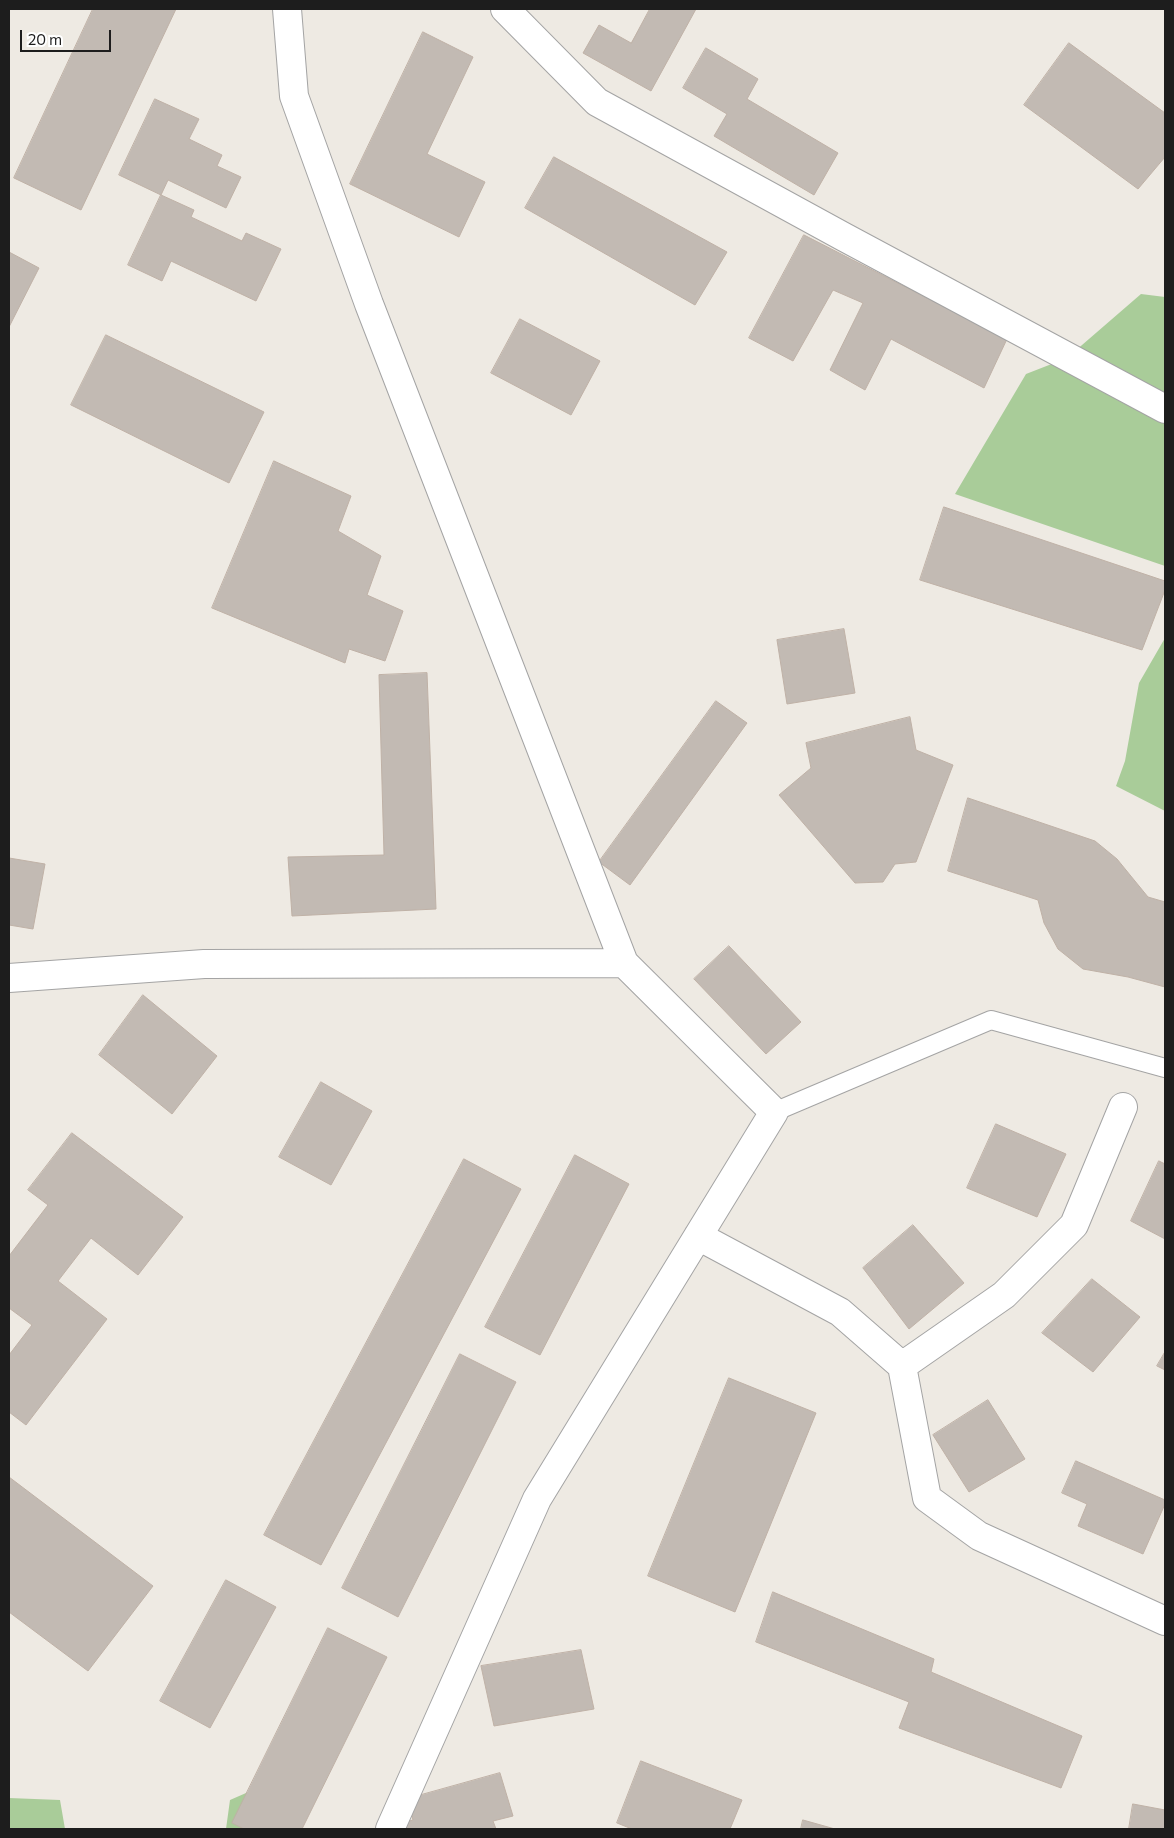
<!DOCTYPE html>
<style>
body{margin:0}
#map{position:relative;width:1174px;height:1838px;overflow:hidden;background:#eeeae3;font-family:Commissioner,sans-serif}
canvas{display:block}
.frame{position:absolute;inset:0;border:10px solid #1d1d1d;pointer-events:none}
.scale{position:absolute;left:20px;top:30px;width:91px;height:22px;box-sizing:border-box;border:2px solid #1d1d1d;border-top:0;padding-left:6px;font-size:15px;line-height:18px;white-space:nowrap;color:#1d1d1d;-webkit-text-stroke:4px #fff;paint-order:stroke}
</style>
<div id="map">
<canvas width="1174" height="1838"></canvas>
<div class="frame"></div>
<div class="scale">20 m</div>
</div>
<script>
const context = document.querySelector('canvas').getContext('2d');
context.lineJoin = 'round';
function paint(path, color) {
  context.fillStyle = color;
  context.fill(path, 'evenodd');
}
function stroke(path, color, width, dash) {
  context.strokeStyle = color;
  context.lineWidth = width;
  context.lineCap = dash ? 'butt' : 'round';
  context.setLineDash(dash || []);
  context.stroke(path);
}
paint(new Path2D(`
 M 1141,294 L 1165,297 L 1165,566 L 955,494 L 1026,374 L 1067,358 Z
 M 1165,638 L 1165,811 L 1116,786 L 1125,761 L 1139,683 Z
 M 285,1776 L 274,1829 L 226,1829 L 230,1800 Z
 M 9,1798 L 60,1800 L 65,1829 L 9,1829 Z`), '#a9cc99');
const building = new Path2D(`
 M 93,9 L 176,9 L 81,210 L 14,178 Z
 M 650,9 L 696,9 L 651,91 L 583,53 L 599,25 L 631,43 Z
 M 423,32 L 473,57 L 427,154 L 485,182 L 459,237 L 350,184 Z
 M 1069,43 L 1165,113 L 1165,157 L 1138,189 L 1024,105 Z
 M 706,48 L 758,79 L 747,99 L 838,153 L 814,195 L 714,136 L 727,114 L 683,88 Z
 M 155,99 L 199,119 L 189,139 L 222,155 L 217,166 L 241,177 L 226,208 L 168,180 L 161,195 L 119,175 Z
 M 554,157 L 727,252 L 695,305 L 525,208 Z
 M 161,195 L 194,210 L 191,217 L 242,241 L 246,233 L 281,249 L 256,301 L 171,261 L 162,281 L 128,265 Z
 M 804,235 L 1007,339 L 984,388 L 891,339 L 865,390 L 830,370 L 863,303 L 833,290 L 793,361 L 749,338 Z
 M 9,252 L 39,268 L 9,327 Z
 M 520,319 L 600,361 L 571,415 L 491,373 Z
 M 106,335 L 264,412 L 229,483 L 71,405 Z
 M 274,461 L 351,496 L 338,531 L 381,556 L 367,595 L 403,611 L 385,661 L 349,649 L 345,663 L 212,608 Z
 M 944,507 L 1165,581 L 1165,590 L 1142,650 L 920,580 Z
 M 844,629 L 855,693 L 787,704 L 777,640 Z
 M 427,673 L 436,909 L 292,916 L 288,857 L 384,855 L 379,675 Z
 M 716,701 L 747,723 L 630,885 L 599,862 Z
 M 910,717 L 916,750 L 953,765 L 916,862 L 895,864 L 883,882 L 855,883 L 779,795 L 811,768 L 806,743 Z
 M 968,798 L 1095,841 L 1117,859 L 1148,897 L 1165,902 L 1165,987 L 1128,977 L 1083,969 L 1058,949 L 1044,923 L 1038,900 L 948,871 Z
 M 9,858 L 45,864 L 33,929 L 9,925 Z
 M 729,946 L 801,1022 L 766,1054 L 694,979 Z
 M 143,995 L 217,1056 L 172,1114 L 99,1055 Z
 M 321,1082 L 372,1111 L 331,1185 L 279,1157 Z
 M 996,1124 L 1066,1154 L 1037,1217 L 967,1188 Z
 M 72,1133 L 183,1217 L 138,1275 L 91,1238 L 58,1281 L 107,1319 L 26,1425 L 9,1412 L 9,1355 L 32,1325 L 9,1308 L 9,1256 L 48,1205 L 28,1190 Z
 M 575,1155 L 629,1184 L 540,1355 L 485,1327 Z
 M 464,1159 L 521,1189 L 321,1565 L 264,1535 Z
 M 1159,1161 L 1165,1164 L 1165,1239 L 1131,1221 Z
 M 913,1225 L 964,1283 L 909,1329 L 863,1268 Z
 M 1092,1279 L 1140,1317 L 1093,1372 L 1042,1333 Z
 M 1165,1352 L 1165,1370 L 1157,1366 Z
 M 460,1354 L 516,1382 L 398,1617 L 342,1588 Z
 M 729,1378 L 816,1413 L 735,1612 L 648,1576 Z
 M 988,1400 L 1025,1459 L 969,1492 L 933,1435 Z
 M 1076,1461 L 1165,1500 L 1165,1504 L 1143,1554 L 1078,1526 L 1087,1504 L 1062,1493 Z
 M 9,1477 L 153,1586 L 88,1671 L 9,1612 Z
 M 226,1580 L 276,1607 L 210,1728 L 160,1701 Z
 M 773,1592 L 934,1659 L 931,1672 L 1082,1736 L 1061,1788 L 899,1728 L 909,1702 L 756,1642 Z
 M 328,1628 L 387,1657 L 302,1829 L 244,1829 L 232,1823 Z
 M 581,1650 L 594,1709 L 494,1726 L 481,1666 Z
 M 641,1761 L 742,1800 L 730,1829 L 632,1829 L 617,1823 Z
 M 500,1773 L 513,1816 L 493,1821 L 496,1829 L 395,1829 L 394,1825 L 413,1820 L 407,1799 Z
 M 1133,1804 L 1165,1810 L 1165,1829 L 1129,1829 Z
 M 803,1820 L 835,1829 L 801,1829 Z`);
paint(building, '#c2bab3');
stroke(building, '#bfb1a6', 1);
const lane = new Path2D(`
 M 774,1112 L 991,1020 L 1165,1068`);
const street = new Path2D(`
 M 287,9 L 294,96 L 369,304 L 624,963 L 774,1112 L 537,1499 L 390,1829
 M 505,9 L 597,102 L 844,237 L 1165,409
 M 9,978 L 204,964 L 624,963
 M 698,1236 L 840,1312 L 902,1366 L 927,1498 L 979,1536 L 1165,1621
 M 902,1366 L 1004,1295 L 1074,1225 L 1123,1107`);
stroke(lane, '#a4a4a4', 20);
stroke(street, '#a4a4a4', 30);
stroke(lane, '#fff', 18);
stroke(street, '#fff', 28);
</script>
